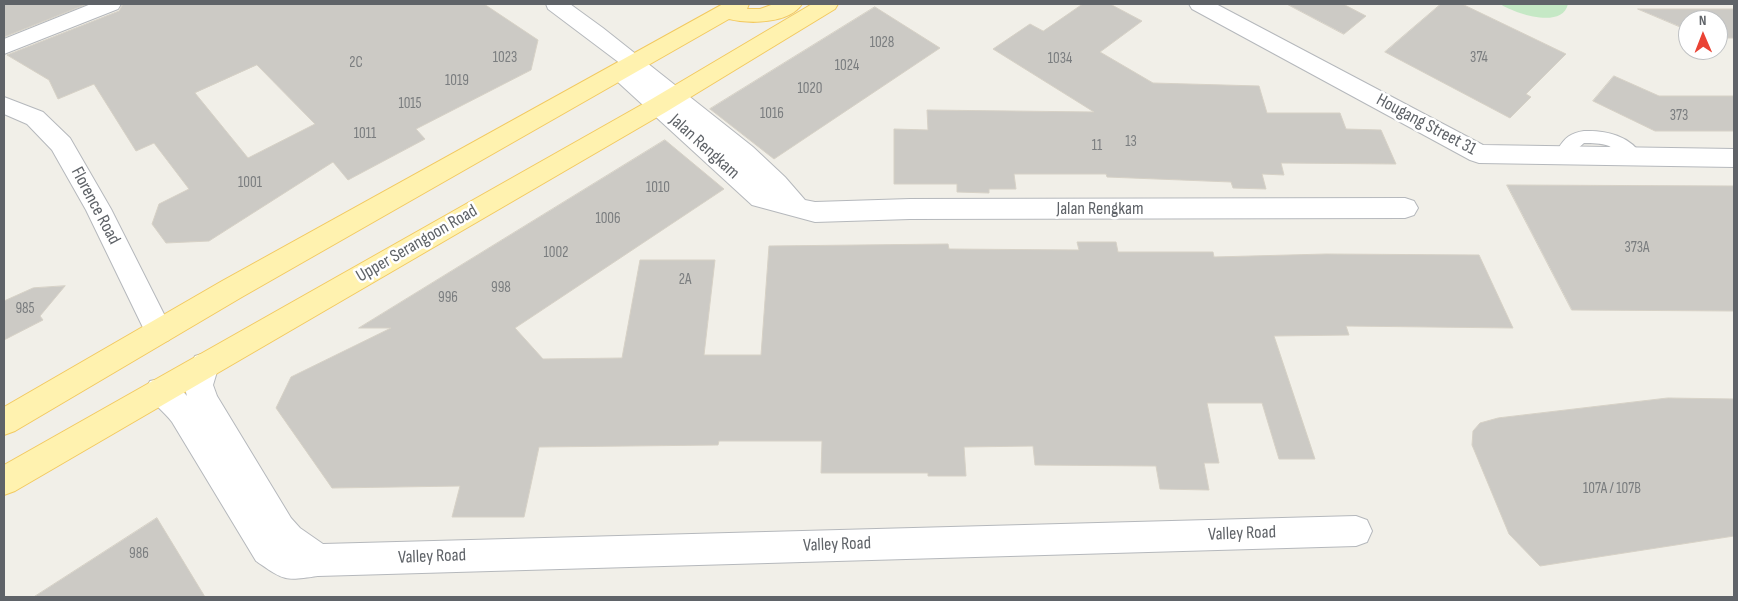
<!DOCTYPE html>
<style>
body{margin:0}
#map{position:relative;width:1738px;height:601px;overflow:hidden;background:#f1efe8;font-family:"Sofia Sans Condensed",sans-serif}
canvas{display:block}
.frame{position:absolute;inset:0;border:5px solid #5f6368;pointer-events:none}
.north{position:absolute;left:1678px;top:10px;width:50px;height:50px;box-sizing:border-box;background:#fff;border:1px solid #bfc1c3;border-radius:50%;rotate:359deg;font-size:14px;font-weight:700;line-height:20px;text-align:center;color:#5f6368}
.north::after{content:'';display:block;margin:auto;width:18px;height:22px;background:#ea4335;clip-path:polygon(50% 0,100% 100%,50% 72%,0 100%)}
</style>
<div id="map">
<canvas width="1738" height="601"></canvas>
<div class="frame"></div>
<div class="north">N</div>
</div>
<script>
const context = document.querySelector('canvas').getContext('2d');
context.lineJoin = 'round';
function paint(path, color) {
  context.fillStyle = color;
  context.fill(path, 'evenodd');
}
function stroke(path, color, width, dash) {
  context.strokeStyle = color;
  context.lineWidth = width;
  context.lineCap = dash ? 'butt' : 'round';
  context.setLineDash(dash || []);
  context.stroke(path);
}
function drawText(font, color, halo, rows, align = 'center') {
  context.font = font + ' "Sofia Sans Condensed",sans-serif';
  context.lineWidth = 5;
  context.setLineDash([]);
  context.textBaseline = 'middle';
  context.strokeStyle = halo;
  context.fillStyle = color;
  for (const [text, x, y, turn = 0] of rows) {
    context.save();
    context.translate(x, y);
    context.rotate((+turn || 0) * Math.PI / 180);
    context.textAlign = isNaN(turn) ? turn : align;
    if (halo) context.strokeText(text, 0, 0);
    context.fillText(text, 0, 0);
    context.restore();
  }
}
paint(new Path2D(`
 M 1500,4 L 1568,4 C 1562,30 1514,13 1500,4 Z`), '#c5e8c5');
const building = new Path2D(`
 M 4,4 L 87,4 L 4,37 Z
 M 123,4 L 484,4 L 538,40 L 531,70 L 416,129 L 425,139 L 348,180 L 333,162 L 209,241 L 166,243 L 152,224 L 159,204 L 189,189 L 154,143 L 136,151 L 94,84 L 58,99 L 49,80 L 7,55 L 119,11 ZM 257,65 L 315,124 L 248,158 L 195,93 Z
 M 1083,4 L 1110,4 L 1142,21 L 1100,52 L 1153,83 L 1259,86 L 1267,113 L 1340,113 L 1346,129 L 1381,130 L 1396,164 L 1281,163 L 1284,175 L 1262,174 L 1266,189 L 1233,188 L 1231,182 L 1107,177 L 1106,174 L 1014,174 L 1016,189 L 989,189 L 989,193 L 957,192 L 957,184 L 894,184 L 894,129 L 928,130 L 927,110 L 1094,112 L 993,49 L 1030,24 L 1043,31 Z
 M 1287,4 L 1343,4 L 1366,16 L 1344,34 Z
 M 1441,4 L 1462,4 L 1566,54 L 1526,94 L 1531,97 L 1510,118 L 1385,52 Z
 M 875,7 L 940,48 L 774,159 L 710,109 Z
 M 1638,9 L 1734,9 L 1734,38 L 1718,38 L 1718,20 L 1688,20 L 1688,30 Z
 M 1614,76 L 1659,96 L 1734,96 L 1734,131 L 1655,131 L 1593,101 Z
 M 665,140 L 724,189 L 515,328 L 543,359 L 622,358 L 640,260 L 715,260 L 704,355 L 761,355 L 769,246 L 948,244 L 949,249 L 1079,250 L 1077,242 L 1116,242 L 1118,252 L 1213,252 L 1214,257 L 1326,254 L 1479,255 L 1513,328 L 1346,326 L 1349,335 L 1274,336 L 1315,459 L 1279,459 L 1262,403 L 1207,403 L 1219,463 L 1204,463 L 1209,490 L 1160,489 L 1156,466 L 1035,465 L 1033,446 L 964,447 L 966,476 L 928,476 L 928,473 L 821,473 L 822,441 L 719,441 L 718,445 L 539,447 L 524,517 L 452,517 L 460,486 L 332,488 L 276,408 L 291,377 L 391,328 L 359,328 Z
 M 1507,185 L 1734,186 L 1734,311 L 1572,310 Z
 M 65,286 L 40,316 L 43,320 L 4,340 L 4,301 L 33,288 Z
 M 1668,398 L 1734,399 L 1734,536 L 1540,566 L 1509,534 L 1472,445 L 1473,431 L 1480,423 L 1498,418 Z
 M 157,518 L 205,597 L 34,597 Z`);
paint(building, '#cccac5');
stroke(building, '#d6d1c6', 1);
const service = new Path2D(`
 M 1584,131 C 1606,130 1631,136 1643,157 L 1640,162 C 1626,166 1621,152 1609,146 C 1601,143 1592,143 1584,143 L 1576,150 L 1580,157 L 1577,162 L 1571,163 L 1565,162 L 1558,149 C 1565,137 1571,133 1584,131 Z`);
const minor = new Path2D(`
 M 91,4 L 121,4 L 118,9 L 4,54 L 4,39 Z
 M 546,4 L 570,4 L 603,28 L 753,147 L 785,177 L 805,200 L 815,202 L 910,199 L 1405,198 L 1414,201 L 1418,208 L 1414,215 L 1405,218 L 910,219 L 815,222 L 752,205 L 608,73 L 611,68 L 619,65 L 625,67 L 548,9 Z
 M 1189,4 L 1216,4 L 1483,145 L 1734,149 L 1734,167 L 1479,163 L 1470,160 L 1192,9 Z
 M 4,97 L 43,112 L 70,138 L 111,209 L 173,332 L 169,340 L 159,344 L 149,340 L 86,210 L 52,150 L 27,124 L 4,114 Z
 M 205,353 L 215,356 L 219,365 L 213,385 L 217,396 L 291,518 L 300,528 L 323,544 L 1356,516 L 1367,520 L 1372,531 L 1367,542 L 1356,546 L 318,576 C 284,581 285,581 256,561 L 172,422 C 164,411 151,403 145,390 L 150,381 C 165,376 177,383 187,396 C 182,381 188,370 195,356 Z`);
const primary = new Path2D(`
 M 723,4 L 749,4 L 747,9 L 760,9 L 774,4 L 802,4 C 789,24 749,24 729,19 L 242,297 L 15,431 L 4,435 L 4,407 L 222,281 Z
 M 812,4 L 838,4 L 835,9 L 666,112 L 15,491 L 4,495 L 4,465 L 650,100 Z`);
stroke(service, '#b5b8bc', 2);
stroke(minor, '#b5b8bc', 2);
stroke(primary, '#f2c960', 2);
paint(service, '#fff');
paint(minor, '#fff');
paint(primary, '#fff2af');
drawText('15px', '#7a7d7f', null, [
 ["1028",882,43],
 ["1023",505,58],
 ["374",1479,58],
 ["1034",1060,59],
 ["2C",356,63],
 ["1024",847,66],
 ["1019",457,81],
 ["1020",810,89],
 ["1015",410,104],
 ["1016",772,114],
 ["373",1679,116],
 ["1011",365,134],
 ["13",1131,142],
 ["11",1097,146],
 ["1001",250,183],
 ["1010",658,188],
 ["1006",608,219],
 ["373A",1637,248],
 ["1002",556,253],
 ["2A",685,280],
 ["998",501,288],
 ["996",448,298],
 ["985",25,309],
 ["107A / 107B",1612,489],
 ["986",139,554]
]);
drawText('18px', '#5f6368', '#fff', [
 ["Hougang Street 31",1426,125,28],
 ["Jalan Rengkam",704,147,42],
 ["Florence Road",95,206,62],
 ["Jalan Rengkam",1100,209],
 ["Upper Serangoon Road",417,244,-30],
 ["Valley Road",1242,534,-2],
 ["Valley Road",837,545,-2],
 ["Valley Road",432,557,-2]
]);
</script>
